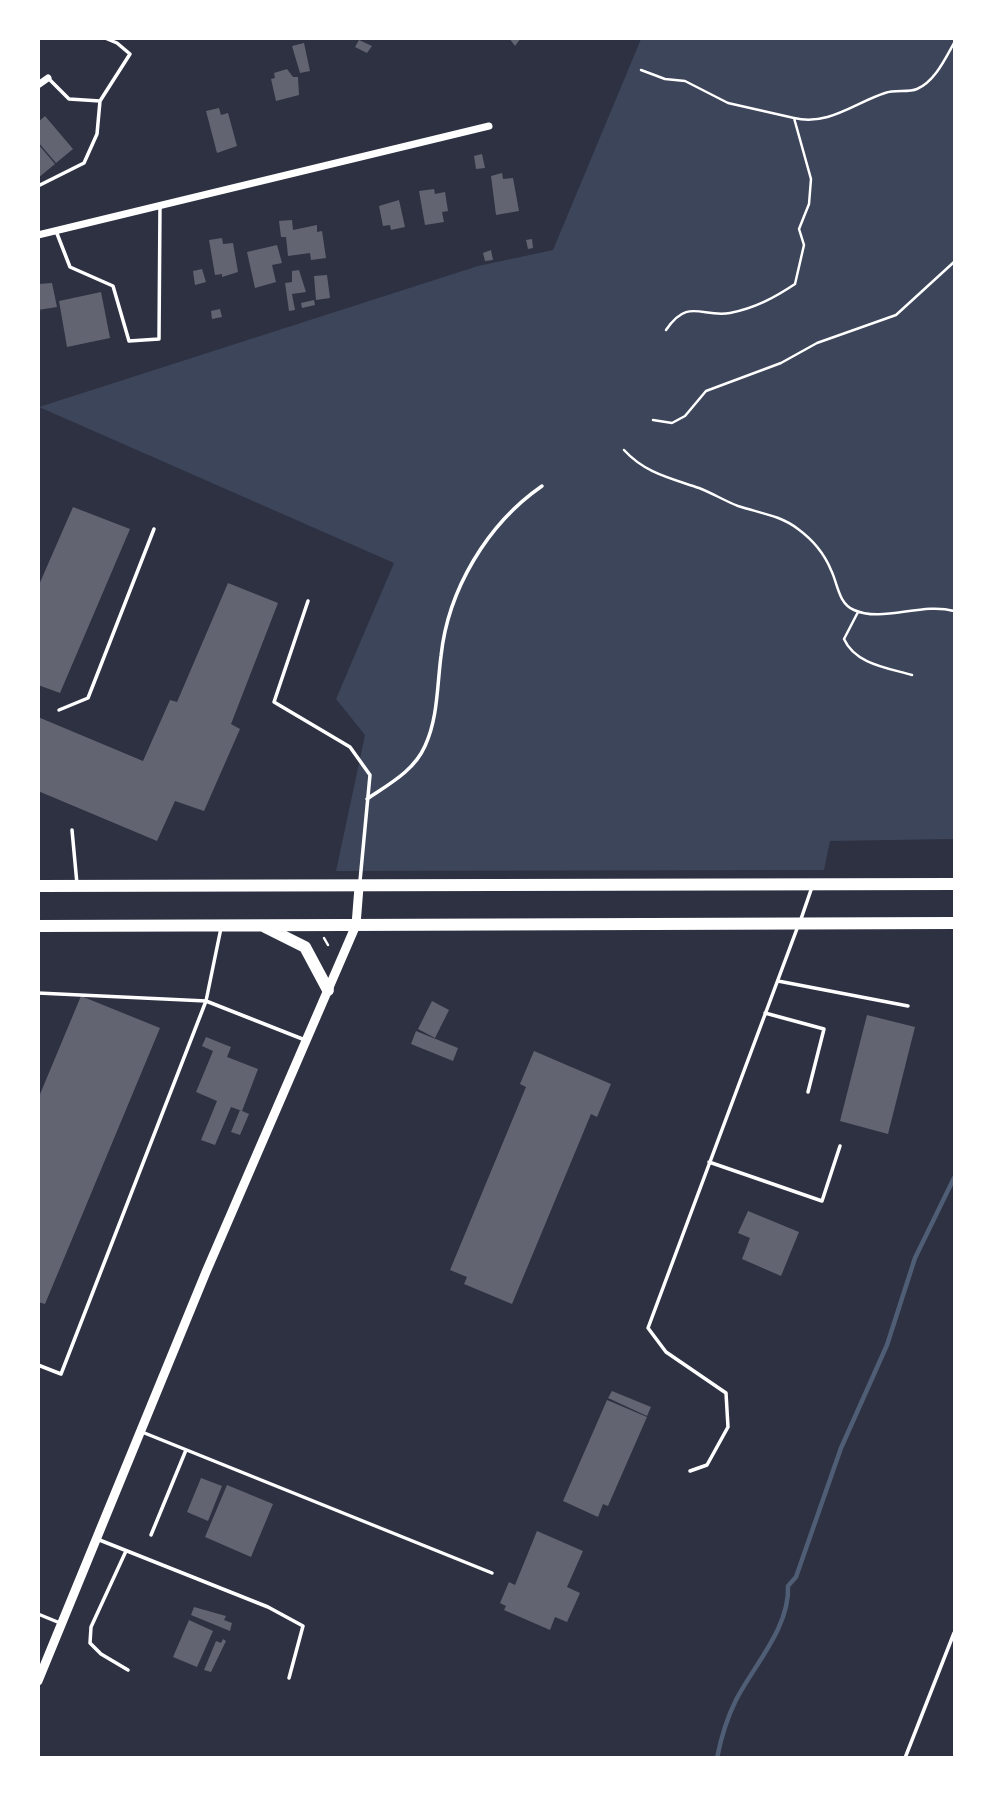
<!DOCTYPE html>
<style>
body{margin:0}
#map{position:relative;width:993px;height:1796px;overflow:hidden;background:#2d3142;font-family:Barlow,sans-serif}
canvas{display:block}
.frame{position:absolute;inset:0;border:40px solid #fff;pointer-events:none}
</style>
<div id="map">
<canvas width="993" height="1796"></canvas>
<div class="frame"></div>
</div>
<script>
const context = document.querySelector('canvas').getContext('2d');
context.lineJoin = 'round';
function paint(path, color) {
  context.fillStyle = color;
  context.fill(path, 'evenodd');
}
function stroke(path, color, width, dash) {
  context.strokeStyle = color;
  context.lineWidth = width;
  context.lineCap = dash ? 'butt' : 'round';
  context.setLineDash(dash || []);
  context.stroke(path);
}
paint(new Path2D(`
 M 641,39 L 954,39 L 954,839 L 830,841 L 824,870 L 336,871 L 365,735 L 336,699 L 394,563 L 39,407 L 478,266 L 553,250 Z`), '#3c4559');
stroke(new Path2D(`
 M 717,1758 C 721,1738 727,1718 736,1700 C 754,1665 790,1627 788,1586 L 796,1577 L 841,1448 L 887,1345 L 915,1258 L 954,1178`), '#4f5d75', 4.5);
paint(new Path2D(`
 M 509,38 L 521,38 L 515,46 Z
 M 359,40 L 372,46 L 367,53 L 355,47 Z
 M 304,43 L 310,71 L 300,73 L 292,46 Z
 M 287,69 L 293,77 L 298,77 L 299,95 L 276,101 L 271,79 L 275,78 L 274,73 Z
 M 219,108 L 221,115 L 228,113 L 237,146 L 217,153 L 206,111 Z
 M 45,116 L 73,149 L 56,163 L 38,142 L 38,122 Z
 M 38,144 L 55,164 L 38,178 Z
 M 482,154 L 485,168 L 476,169 L 474,156 Z
 M 502,173 L 503,179 L 513,178 L 519,211 L 496,215 L 491,176 Z
 M 434,189 L 435,194 L 445,192 L 448,211 L 442,212 L 444,222 L 425,225 L 419,191 Z
 M 399,200 L 405,227 L 391,230 L 390,225 L 383,226 L 379,206 Z
 M 292,220 L 293,230 L 317,225 L 317,232 L 322,231 L 326,258 L 311,260 L 310,253 L 288,256 L 286,237 L 281,237 L 279,221 Z
 M 222,238 L 223,244 L 233,243 L 238,272 L 222,277 L 222,274 L 215,275 L 209,240 Z
 M 532,239 L 533,248 L 528,249 L 526,240 Z
 M 277,245 L 282,263 L 272,265 L 276,282 L 255,288 L 247,252 Z
 M 491,250 L 493,260 L 485,261 L 483,253 Z
 M 202,269 L 206,282 L 195,285 L 193,271 Z
 M 299,270 L 306,292 L 292,294 L 295,310 L 289,311 L 285,283 L 292,282 L 292,271 Z
 M 327,275 L 330,298 L 316,300 L 314,276 Z
 M 52,283 L 57,307 L 38,310 L 38,284 Z
 M 101,292 L 110,338 L 67,347 L 59,301 Z
 M 314,300 L 315,305 L 302,308 L 301,303 Z
 M 220,309 L 222,317 L 212,319 L 211,311 Z
 M 73,507 L 130,529 L 60,693 L 38,685 L 38,587 Z
 M 228,583 L 278,603 L 231,724 L 240,729 L 204,811 L 175,801 L 157,841 L 38,791 L 38,717 L 143,761 L 170,700 L 177,702 Z
 M 81,996 L 160,1028 L 45,1304 L 38,1302 L 38,1099 Z
 M 432,1001 L 449,1010 L 435,1038 L 418,1029 Z
 M 867,1015 L 915,1027 L 888,1134 L 840,1121 Z
 M 416,1031 L 458,1048 L 453,1061 L 411,1044 Z
 M 206,1037 L 231,1047 L 227,1057 L 258,1069 L 242,1111 L 231,1107 L 215,1145 L 201,1140 L 217,1101 L 196,1092 L 213,1051 L 202,1046 Z
 M 534,1051 L 611,1084 L 597,1117 L 591,1114 L 512,1304 L 464,1284 L 467,1277 L 450,1270 L 526,1087 L 520,1084 Z
 M 240,1110 L 249,1114 L 240,1135 L 231,1132 Z
 M 748,1211 L 799,1232 L 781,1276 L 742,1259 L 750,1238 L 738,1233 Z
 M 612,1391 L 651,1407 L 647,1416 L 608,1398 Z
 M 607,1400 L 647,1417 L 608,1506 L 603,1504 L 598,1517 L 563,1501 Z
 M 201,1478 L 222,1486 L 208,1521 L 187,1512 Z
 M 227,1485 L 273,1504 L 251,1557 L 205,1537 Z
 M 537,1531 L 583,1551 L 567,1587 L 580,1593 L 567,1622 L 555,1617 L 550,1630 L 504,1610 L 506,1606 L 500,1603 L 509,1582 L 515,1585 Z
 M 194,1607 L 226,1616 L 224,1620 L 232,1623 L 230,1631 L 191,1615 Z
 M 189,1620 L 213,1631 L 197,1667 L 173,1657 Z
 M 223,1639 L 226,1641 L 211,1672 L 204,1670 L 216,1641 L 221,1643 Z`), '#626471');
stroke(new Path2D(`
 M 641,70 L 665,79 L 685,81 L 728,103 L 794,118
 M 666,330 C 688,297 702,318 730,313 C 755,308 774,298 795,284 L 804,245 L 799,229 L 809,204 L 811,179 L 794,118 C 829,126 854,103 885,93 C 895,89 908,93 917,89 C 935,81 945,59 954,43
 M 653,420 L 672,423 L 685,416 L 706,391 L 781,363 L 817,343 L 896,315 L 954,262
 M 624,450 C 645,473 670,478 699,488 C 712,493 725,501 738,506 C 759,513 780,515 798,529 C 813,540 824,553 831,570 C 838,584 838,603 854,610 C 882,623 922,602 954,611
 M 858,612 L 844,639 C 855,664 888,668 912,675
 M 324,938 L 328,945`), '#fff', 2.5);
stroke(new Path2D(`
 M 48,78 L 69,99 L 100,101 L 130,54 L 117,43 L 105,38
 M 38,186 L 84,163 L 97,134 L 100,101
 M 56,231 L 70,267 L 113,286 L 129,341 L 159,339 L 160,206
 M 308,601 L 274,702 L 350,747 L 370,775 L 360,881
 M 59,710 L 88,698 L 154,529
 M 367,799 C 389,784 414,771 425,746 C 438,718 437,686 441,656 C 448,590 487,524 542,486
 M 72,830 L 77,884
 M 801,919 L 812,887
 M 221,928 L 206,1001 L 305,1040
 M 778,981 L 908,1006
 M 38,993 L 206,1001 L 61,1374 L 38,1365
 M 765,1013 L 824,1029 L 808,1092
 M 709,1162 L 822,1201 L 840,1146
 M 142,1432 L 492,1573
 M 690,1471 L 707,1465 L 728,1427 L 726,1393 L 666,1352 L 648,1328 L 798,926
 M 151,1535 L 186,1450
 M 97,1539 L 268,1607 L 303,1626 L 289,1678
 M 126,1551 L 91,1627 L 90,1643 L 101,1654 L 128,1670
 M 38,1614 L 60,1623
 M 905,1758 L 954,1633`), '#fff', 3.5);
stroke(new Path2D(`
 M 38,85 L 48,78
 M 38,235 L 489,126`), '#fff', 7);
stroke(new Path2D(`
 M 38,1681 L 206,1272 L 356,925 L 359,887`), '#fff', 9);
stroke(new Path2D(`
 M 38,886 L 954,884
 M 38,926 L 954,923
 M 265,927 L 305,947 L 328,990`), '#fff', 12);
</script>
